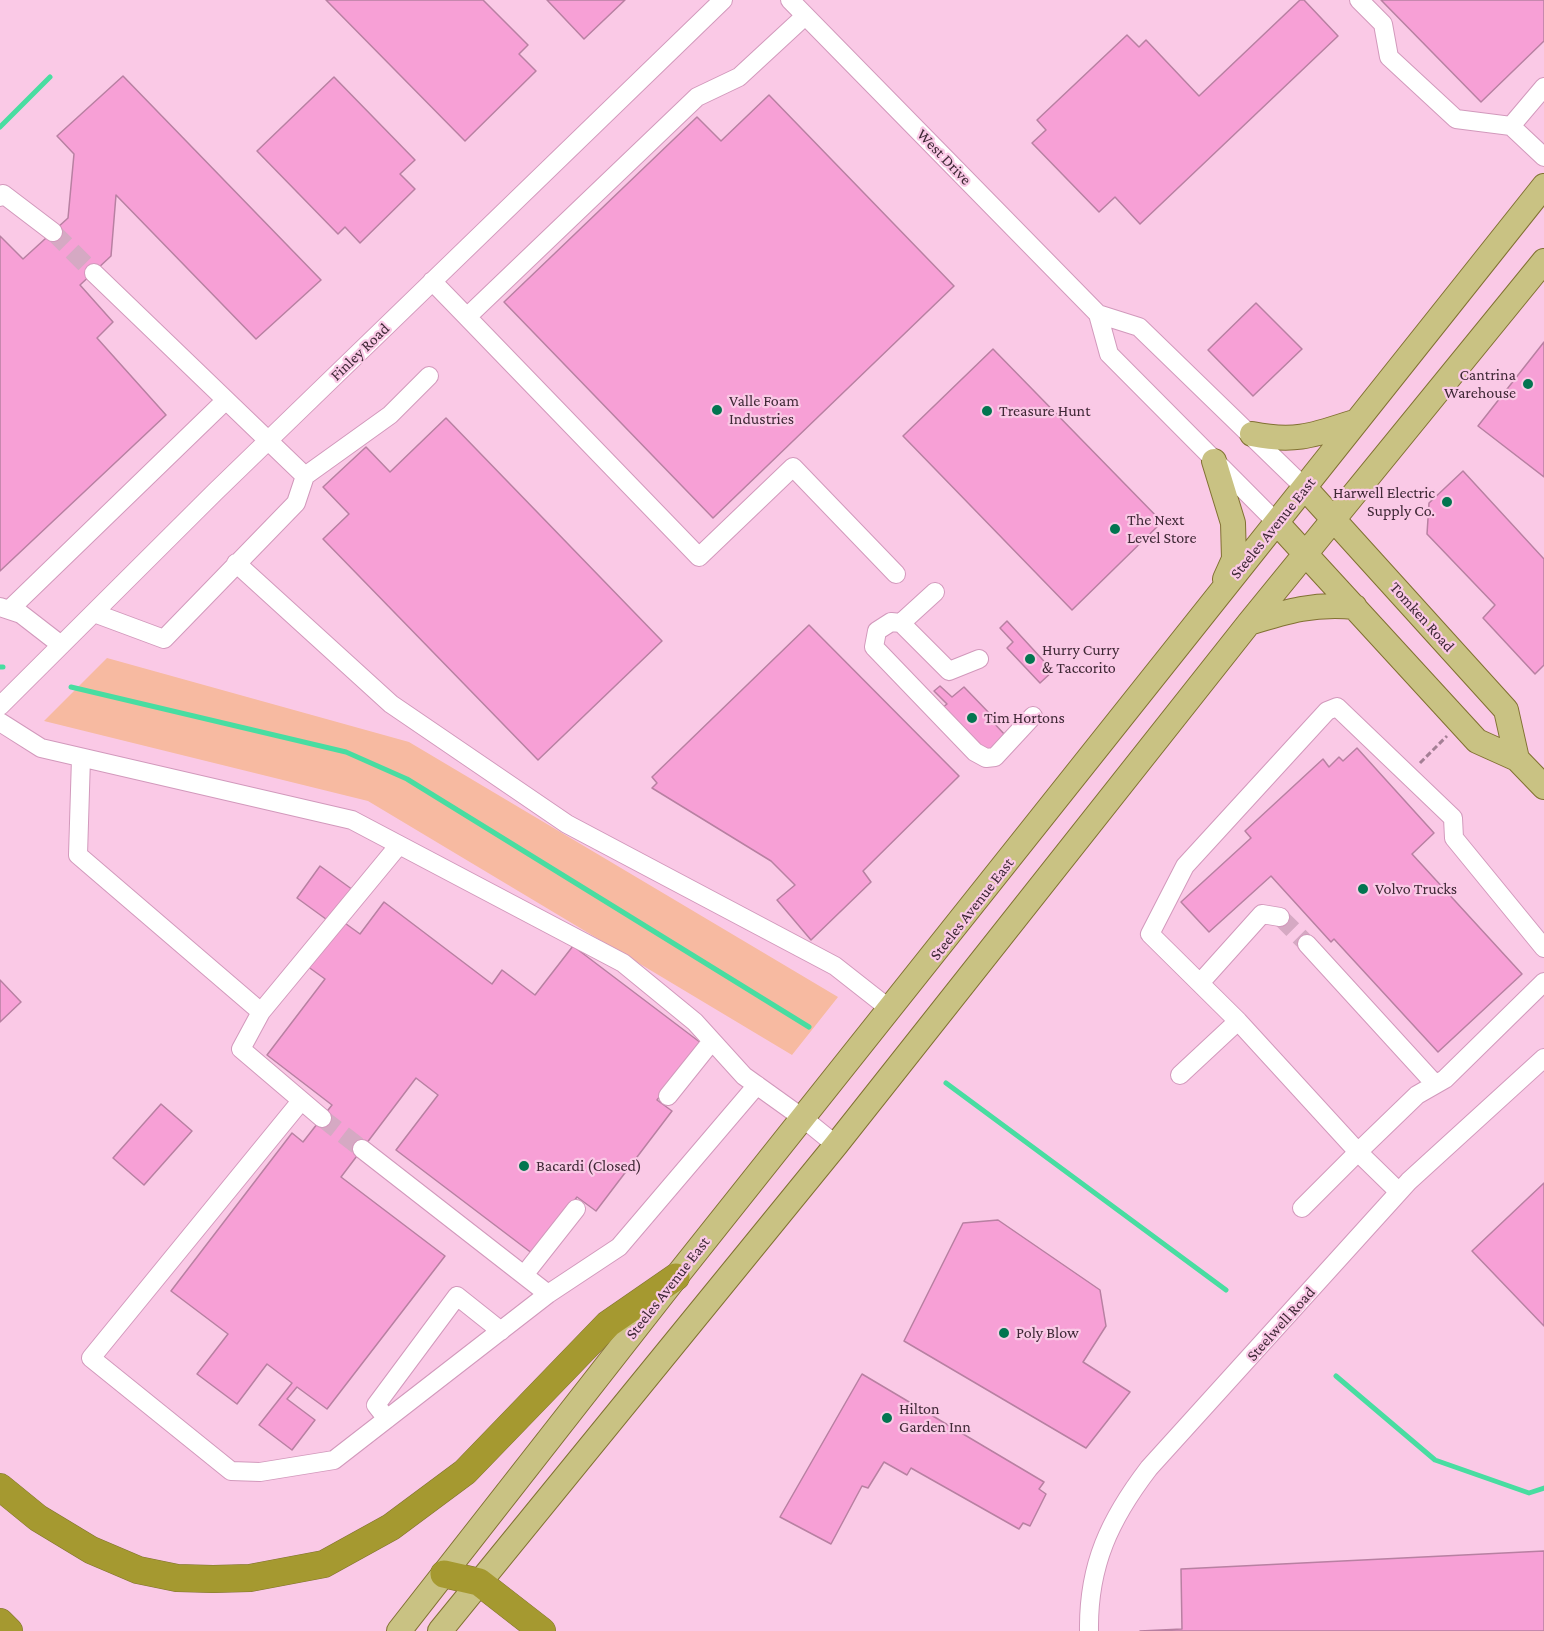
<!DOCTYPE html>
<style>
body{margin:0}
canvas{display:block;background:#fac9e6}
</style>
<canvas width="1544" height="1631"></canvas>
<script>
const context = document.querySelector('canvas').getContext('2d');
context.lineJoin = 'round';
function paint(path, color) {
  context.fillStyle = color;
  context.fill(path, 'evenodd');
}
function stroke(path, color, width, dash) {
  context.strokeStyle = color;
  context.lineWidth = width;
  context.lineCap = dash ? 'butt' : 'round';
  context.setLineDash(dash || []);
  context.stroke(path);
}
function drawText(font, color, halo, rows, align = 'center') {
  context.font = font + ' "Crimson Pro",serif';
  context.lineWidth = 4.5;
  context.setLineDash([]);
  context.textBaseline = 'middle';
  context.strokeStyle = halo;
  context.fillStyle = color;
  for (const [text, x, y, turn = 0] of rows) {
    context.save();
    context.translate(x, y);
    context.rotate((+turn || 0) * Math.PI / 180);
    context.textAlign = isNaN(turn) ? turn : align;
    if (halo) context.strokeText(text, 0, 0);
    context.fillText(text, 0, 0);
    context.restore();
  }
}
paint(new Path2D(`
 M 107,658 L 409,742 L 838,997 L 792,1055 L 368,801 L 44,721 Z`), '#f7baa1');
stroke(new Path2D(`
 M 0,127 L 50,77
 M 0,667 L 3,667
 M 71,687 L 346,752 L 407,779 L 809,1027
 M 946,1083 L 1226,1290
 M 1336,1376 L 1435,1460 L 1529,1493 L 1544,1488`), '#48dda1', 5);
const building = new Path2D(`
 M 326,0 L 483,0 L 528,45 L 519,54 L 536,71 L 465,141 Z
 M 547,0 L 625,0 L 584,39 Z
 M 1300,0 L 1304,0 L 1338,36 L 1140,224 L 1115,197 L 1099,212 L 1032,143 L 1046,130 L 1037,120 L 1127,35 L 1139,47 L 1146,40 L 1199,96 Z
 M 1381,0 L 1544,0 L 1544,41 L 1481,102 Z
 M 123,76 L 321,280 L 256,339 L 116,195 L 111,256 L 80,285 L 113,322 L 97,338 L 166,415 L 0,571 L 0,236 L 23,259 L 68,218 L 74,154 L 57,136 Z
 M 334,77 L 415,160 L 400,174 L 415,189 L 360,243 L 345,227 L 338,234 L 257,151 Z
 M 769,95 L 954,286 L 713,518 L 504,302 L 697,117 L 721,141 Z
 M 1256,303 L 1302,349 L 1253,396 L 1208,350 Z
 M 1544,342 L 1544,477 L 1478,426 Z
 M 993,349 L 1162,522 L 1072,610 L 903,436 Z
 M 446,418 L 662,641 L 538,760 L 323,539 L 349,514 L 323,487 L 366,447 L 390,472 Z
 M 1463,471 L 1544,559 L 1544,665 L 1535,674 L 1483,618 L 1495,605 L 1427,534 L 1429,503 Z
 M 1007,621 L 1053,671 L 1040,683 L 1007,648 L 1013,642 L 1000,628 Z
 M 809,625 L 959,776 L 863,871 L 871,882 L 811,940 L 777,900 L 795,885 L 771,861 L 652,788 L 657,783 L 652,777 Z
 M 940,686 L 952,697 L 964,687 L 992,716 L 992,721 L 1005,735 L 993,751 L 981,750 L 942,708 L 947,704 L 934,691 Z
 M 1357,748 L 1434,833 L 1412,854 L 1522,974 L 1438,1052 L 1334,939 L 1331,942 L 1271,876 L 1209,932 L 1181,902 L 1251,838 L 1245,831 L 1323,759 L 1329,767 L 1339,757 L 1343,761 Z
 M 320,866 L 353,890 L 330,922 L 297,898 Z
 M 384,902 L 492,984 L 502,970 L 535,995 L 573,946 L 701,1043 L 657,1100 L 672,1111 L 596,1211 L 577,1197 L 533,1254 L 396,1150 L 438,1095 L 416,1078 L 341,1177 L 445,1256 L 327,1409 L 297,1387 L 287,1399 L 315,1420 L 292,1450 L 259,1425 L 292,1383 L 267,1364 L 237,1404 L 197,1374 L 228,1334 L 171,1291 L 292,1133 L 303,1142 L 332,1105 L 267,1055 L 325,979 L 307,966 L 342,921 L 360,934 Z
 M 0,980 L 21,1002 L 0,1022 Z
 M 161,1104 L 192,1131 L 144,1185 L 113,1158 Z
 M 1544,1183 L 1544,1326 L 1472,1251 Z
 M 998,1220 L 1100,1290 L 1106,1326 L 1083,1362 L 1130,1392 L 1086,1448 L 904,1341 L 963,1223 Z
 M 862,1374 L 1044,1482 L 1039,1489 L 1046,1494 L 1030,1526 L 1023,1523 L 1019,1529 L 911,1468 L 907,1475 L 884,1462 L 868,1488 L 862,1486 L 831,1544 L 780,1517 Z
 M 1544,1551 L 1544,1631 L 1140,1631 L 1182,1629 L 1181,1569 Z`);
paint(building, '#f7a0d6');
stroke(building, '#b880a2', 1.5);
stroke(new Path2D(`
 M 53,232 L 94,273
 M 1280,917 L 1307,944
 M 322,1118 L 362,1149`), '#d5a9c3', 18, [18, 9]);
const minor = new Path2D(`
 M 790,0 L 1098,314 L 1109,354 L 1277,523
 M 1359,0 L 1383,24 L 1389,57 L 1456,119 L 1511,126
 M 1544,87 L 1511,126 L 1544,157
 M 0,197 L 3,194 L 53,232
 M 94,273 L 305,476 L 296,503 L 164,639 L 94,613
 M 432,281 L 467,317 L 697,97 L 739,77 L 805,16
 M 1098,314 L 1139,327 L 1305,488
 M 467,317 L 699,557 L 793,467 L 896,574
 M 305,476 L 390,415 L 429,376
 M 236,563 L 391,704 L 567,824 L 835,966 L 891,1010
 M 0,607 L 21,614 L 61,645
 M 9,610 L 226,400
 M 901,623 L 935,592
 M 979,659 L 949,671 L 901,623 L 891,622 L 877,631 L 874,647 L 975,752 L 986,758 L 995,757 L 1033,716
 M 0,706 L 215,492 L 723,0
 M 0,722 L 41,748 L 352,820 L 623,963 L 695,1022 L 744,1076 L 804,1119 L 836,1145
 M 81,758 L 78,855 L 261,1012
 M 1307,944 L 1435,1084
 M 1200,983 L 1262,914 L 1280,917
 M 1180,1075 L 1238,1021
 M 668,1096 L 712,1041
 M 301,1101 L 91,1358 L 231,1471 L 260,1472 L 334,1460 L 548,1294 L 619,1247 L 757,1085
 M 322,1118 L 241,1049 L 261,1012 L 399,845
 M 362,1149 L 548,1294
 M 1399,1192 L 1358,1152 L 1417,1095 L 1445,1079 L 1544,982
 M 1302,1208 L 1358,1152 L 1238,1021 L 1150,934 L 1185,866 L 1327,711 L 1337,707 L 1453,818 L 1454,838 L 1544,948
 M 524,1275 L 576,1209
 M 387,1419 L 376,1405 L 457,1296 L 501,1331
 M 1089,1631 C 1088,1565 1110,1519 1149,1468 L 1409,1181 L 1544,1058`);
const major = new Path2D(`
 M 1252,434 C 1296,443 1314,435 1357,421
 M 1214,461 L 1233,523 L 1234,559 L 1225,579
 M 1305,488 L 1506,710 L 1517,759
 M 1277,523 L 1477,741 L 1517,759 L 1544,787
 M 1249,623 C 1288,611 1314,603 1355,607
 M 399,1631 L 676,1277 L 1544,186
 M 440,1631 L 836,1145 L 1249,623 L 1544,261`);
const highway = new Path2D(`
 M 0,1487 L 38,1518 L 91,1550 L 138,1570 L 177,1578 L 213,1579 L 250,1578 L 324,1564 L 391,1527 L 465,1472 L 608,1324 L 676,1277
 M 444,1574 L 479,1582 L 542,1631
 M 0,1622 L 9,1631`);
stroke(minor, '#d299bc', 20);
stroke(major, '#817132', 26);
stroke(highway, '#817132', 28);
stroke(new Path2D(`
 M 1420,763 L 1447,736`), '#a47f95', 3, [6, 3]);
stroke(minor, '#fff', 18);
stroke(major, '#c9c283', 24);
stroke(highway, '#a59930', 27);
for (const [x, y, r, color] of [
 [1528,384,6,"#027550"],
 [717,410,6,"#027550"],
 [987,411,6,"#027550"],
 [1447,502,6,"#027550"],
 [1115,529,6,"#027550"],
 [1030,659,6,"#027550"],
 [972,718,6,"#027550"],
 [1363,889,6,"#027550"],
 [524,1166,6,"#027550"],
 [1004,1333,6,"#027550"],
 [887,1418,6,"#027550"]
]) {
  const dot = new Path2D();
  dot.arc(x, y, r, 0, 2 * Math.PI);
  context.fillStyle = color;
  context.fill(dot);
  stroke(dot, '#fac9e6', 2);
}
drawText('16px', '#3f2836', '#fac9e6', [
 ["West Drive",944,157,46],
 ["Finley Road",360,352,-44],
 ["Steeles Avenue East",1273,528,-51],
 ["Tomken Road",1422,617,48],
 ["Steeles Avenue East",972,909,-52],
 ["Steeles Avenue East",668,1288,-52],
 ["Steelwell Road",1281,1324,-48]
]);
drawText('16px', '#3f2836', '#fac9e6', [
 ["Cantrina",1516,375,"right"],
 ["Warehouse",1516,393,"right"],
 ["Valle Foam",729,401],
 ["Industries",729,419],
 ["Treasure Hunt",999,411],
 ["Harwell Electric",1435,493,"right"],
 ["Supply Co.",1435,511,"right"],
 ["The Next",1127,520],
 ["Level Store",1127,538],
 ["Hurry Curry",1042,650],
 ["& Taccorito",1042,668],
 ["Tim Hortons",984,718],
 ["Volvo Trucks",1375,889],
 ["Bacardi (Closed)",536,1166],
 ["Poly Blow",1016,1333],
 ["Hilton",899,1409],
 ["Garden Inn",899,1427]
], 'left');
</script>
